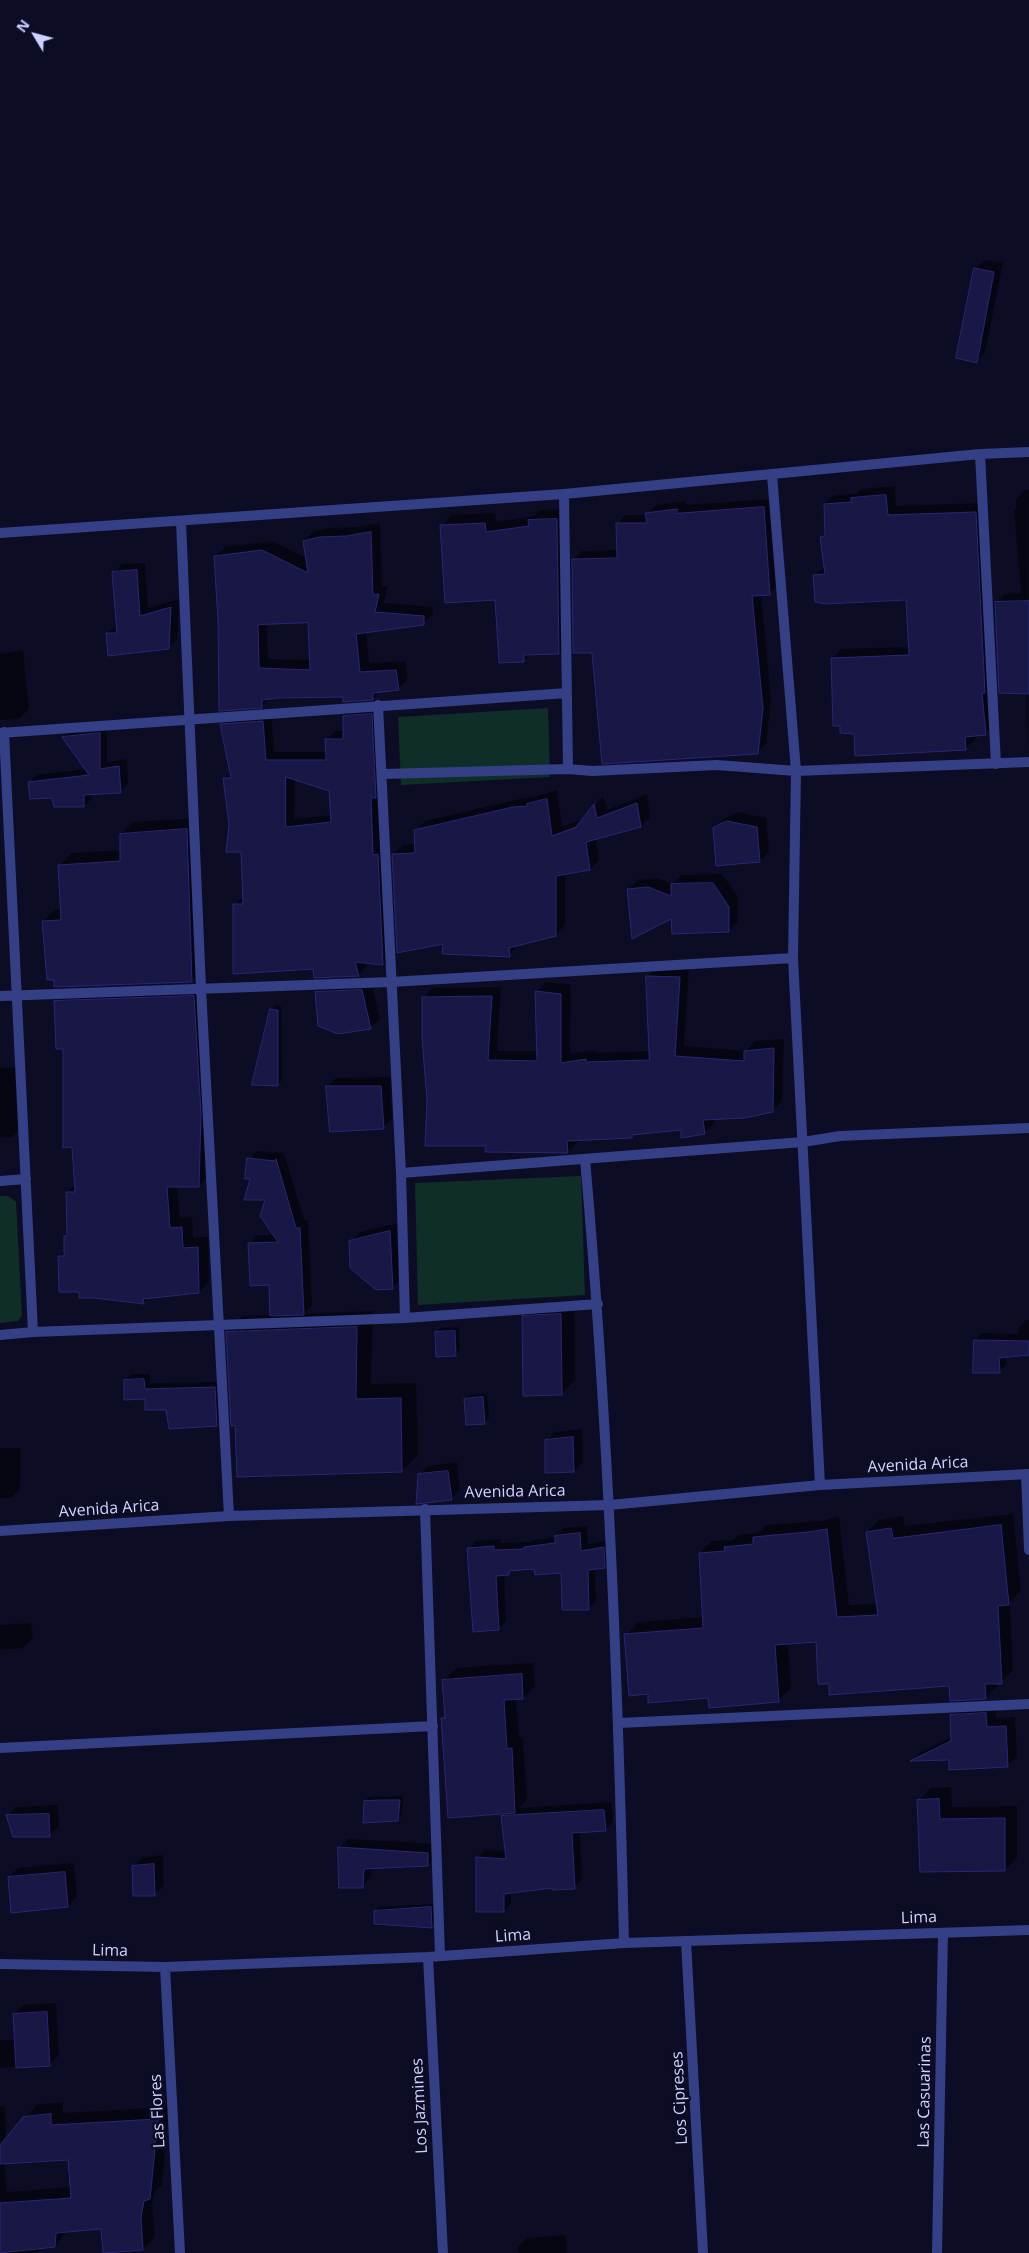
<!DOCTYPE html>
<style>
body{margin:0}
#map{position:relative;width:1029px;height:2253px;overflow:hidden;background:#0c0c24;font-family:"Open Sans",sans-serif}
canvas{display:block}
.north{position:absolute;left:10px;top:10px;width:50px;height:50px;-webkit-text-stroke:4px #0c0c24;paint-order:stroke;rotate:307deg;font-size:14px;font-weight:700;line-height:20px;text-align:center;color:#cfd2ff}
.north::after{content:'';display:block;margin:auto;width:18px;height:22px;background:#cfd2ff;clip-path:polygon(50% 0,100% 100%,50% 72%,0 100%)}
</style>
<div id="map">
<canvas width="1029" height="2253"></canvas>
<div class="north">N</div>
</div>
<script>
const context = document.querySelector('canvas').getContext('2d');
context.lineJoin = 'round';
function paint(path, color) {
  context.fillStyle = color;
  context.fill(path, 'evenodd');
}
function stroke(path, color, width, dash) {
  context.strokeStyle = color;
  context.lineWidth = width;
  context.lineCap = dash ? 'butt' : 'round';
  context.setLineDash(dash || []);
  context.stroke(path);
}
function drawText(font, color, halo, rows, align = 'center') {
  context.font = font + ' "Open Sans",sans-serif';
  context.lineWidth = 5;
  context.setLineDash([]);
  context.textBaseline = 'middle';
  context.strokeStyle = halo;
  context.fillStyle = color;
  for (const [text, x, y, turn = 0] of rows) {
    context.save();
    context.translate(x, y);
    context.rotate((+turn || 0) * Math.PI / 180);
    context.textAlign = isNaN(turn) ? turn : align;
    if (halo) context.strokeText(text, 0, 0);
    context.fillText(text, 0, 0);
    context.restore();
  }
}
paint(new Path2D(`
 M 548,708 L 550,777 L 401,785 L 398,717 Z
 M 581,1176 L 585,1295 L 418,1305 L 415,1183 Z
 M 0,1196 L 8,1196 L 16,1202 L 22,1315 L 18,1321 L 0,1323 Z`), '#0f2e27');
paint(new Path2D(`
 M 985,260 L 1003,263 L 985,352 L 976,361 L 975,269 Z
 M 895,486 L 896,506 L 985,503 L 994,725 L 985,734 L 975,735 L 975,739 L 966,748 L 832,659 L 841,649 L 910,647 L 907,599 L 814,575 L 826,566 L 822,537 L 826,533 L 825,504 L 834,495 L 856,494 L 861,489 Z
 M 1025,490 L 1029,490 L 1028,747 L 1026,692 L 996,602 L 1005,594 L 1021,593 L 1014,511 L 1016,509 L 1016,499 Z
 M 772,499 L 778,585 L 769,593 L 761,594 L 771,699 L 766,744 L 757,753 L 593,651 L 573,560 L 582,551 L 618,550 L 617,524 L 626,515 L 647,515 L 656,505 L 685,501 L 686,505 Z
 M 568,509 L 569,642 L 559,653 L 530,654 L 524,660 L 496,598 L 442,526 L 452,515 L 495,513 L 496,522 L 534,516 L 540,510 Z
 M 380,523 L 382,587 L 388,585 L 384,603 L 433,607 L 433,614 L 423,623 L 366,632 L 369,663 L 405,661 L 408,679 L 398,689 L 380,691 L 373,699 L 344,695 L 270,698 L 262,706 L 219,621 L 215,557 L 225,547 L 272,541 L 307,558 L 304,541 L 314,531 L 331,528 L 356,527 ZM 309,622 L 311,660 L 268,659 L 267,623 Z
 M 145,563 L 148,608 L 179,599 L 177,640 L 168,648 L 107,633 L 117,625 L 114,573 L 122,564 Z
 M 23,650 L 29,709 L 19,719 L 0,720 L 0,654 Z
 M 380,706 L 392,955 L 383,964 L 366,962 L 367,966 L 358,975 L 314,968 L 234,905 L 244,896 L 243,850 L 230,825 L 224,779 L 231,772 L 221,725 L 230,716 L 271,713 L 274,752 L 327,752 L 326,740 L 335,731 L 344,731 L 344,716 L 353,707 ZM 295,778 L 330,790 L 332,815 L 294,819 Z
 M 107,726 L 107,762 L 127,759 L 128,784 L 120,791 L 92,794 L 92,798 L 84,806 L 53,796 L 29,783 L 37,775 L 86,769 L 64,737 L 71,729 Z
 M 557,790 L 562,827 L 584,818 L 603,796 L 607,810 L 647,794 L 650,817 L 641,826 L 596,838 L 599,860 L 590,869 L 565,873 L 565,925 L 556,935 L 519,944 L 509,956 L 444,943 L 393,854 L 403,845 L 416,844 L 416,831 L 425,821 L 524,798 L 535,797 L 538,795 Z
 M 737,812 L 766,818 L 769,852 L 760,861 L 714,829 L 724,819 Z
 M 199,818 L 204,969 L 192,981 L 43,921 L 56,909 L 62,909 L 60,865 L 72,853 L 121,850 L 121,834 L 133,822 Z
 M 722,874 L 738,897 L 738,921 L 729,931 L 673,917 L 628,890 L 637,880 L 657,878 L 672,884 L 681,875 Z
 M 657,966 L 689,968 L 684,1046 L 746,1051 L 755,1041 L 784,1039 L 782,1101 L 772,1111 L 714,1118 L 715,1122 L 705,1132 L 682,1129 L 635,1134 L 632,1136 L 577,1139 L 578,1142 L 568,1152 L 487,1145 L 428,1100 L 423,998 L 433,988 L 501,987 L 497,1051 L 538,1051 L 536,992 L 546,982 L 571,985 L 570,1054 L 595,1050 L 596,1053 L 650,1051 L 647,976 Z
 M 371,981 L 380,1019 L 370,1028 L 316,992 L 325,983 Z
 M 204,986 L 209,1175 L 198,1186 L 177,1186 L 180,1218 L 192,1217 L 193,1238 L 208,1237 L 209,1282 L 199,1292 L 149,1297 L 143,1303 L 80,1291 L 59,1256 L 65,1250 L 65,1236 L 68,1233 L 67,1193 L 75,1185 L 64,1048 L 56,1001 L 66,991 Z
 M 275,1005 L 281,1006 L 282,1080 L 278,1084 L 271,1009 Z
 M 21,1067 L 24,1126 L 12,1137 L 0,1138 L 0,1068 Z
 M 390,1077 L 392,1119 L 383,1128 L 327,1087 L 336,1078 Z
 M 257,1151 L 284,1153 L 304,1220 L 308,1220 L 312,1305 L 303,1314 L 373,1311 L 371,1384 L 416,1383 L 418,1455 L 402,1471 L 237,1424 L 227,1332 L 243,1316 L 271,1315 L 270,1284 L 250,1244 L 258,1235 L 274,1235 L 266,1198 L 252,1178 L 249,1159 Z
 M 399,1223 L 402,1279 L 392,1288 L 351,1241 L 360,1232 Z
 M 574,1300 L 575,1380 L 561,1394 L 523,1317 L 537,1303 Z
 M 1026,1320 L 1029,1320 L 1029,1354 L 1006,1356 L 1006,1365 L 999,1372 L 975,1340 L 982,1333 L 1018,1334 L 1019,1327 Z
 M 459,1327 L 460,1350 L 456,1355 L 436,1333 L 440,1328 Z
 M 131,1374 L 150,1374 L 150,1383 L 221,1382 L 223,1419 L 217,1425 L 167,1408 L 125,1380 Z
 M 487,1393 L 489,1418 L 485,1422 L 465,1399 L 470,1395 Z
 M 582,1429 L 583,1462 L 574,1471 L 546,1441 L 555,1432 Z
 M 0,1448 L 21,1448 L 20,1489 L 11,1498 L 0,1498 Z
 M 457,1462 L 460,1490 L 451,1499 L 419,1475 L 428,1466 Z
 M 1013,1514 L 1021,1591 L 1010,1602 L 1013,1670 L 1001,1682 L 997,1683 L 998,1686 L 985,1698 L 951,1685 L 830,1682 L 817,1641 L 788,1643 L 791,1688 L 778,1701 L 649,1693 L 626,1635 L 638,1622 L 704,1617 L 700,1553 L 712,1541 L 733,1540 L 738,1535 L 758,1533 L 766,1525 L 821,1521 L 839,1517 L 849,1605 L 877,1604 L 867,1532 L 879,1520 L 903,1516 L 905,1526 Z
 M 587,1526 L 588,1544 L 611,1540 L 612,1559 L 604,1567 L 595,1568 L 596,1601 L 589,1608 L 562,1571 L 535,1567 L 513,1569 L 509,1574 L 504,1574 L 506,1621 L 499,1628 L 469,1549 L 476,1541 L 501,1539 L 501,1543 L 531,1542 L 533,1540 L 556,1537 L 564,1528 Z
 M 31,1623 L 33,1638 L 23,1648 L 0,1650 L 0,1625 Z
 M 533,1663 L 535,1686 L 523,1698 L 516,1698 L 519,1737 L 523,1737 L 527,1800 L 519,1808 L 611,1802 L 613,1822 L 605,1830 L 580,1832 L 582,1880 L 574,1888 L 553,1887 L 511,1892 L 511,1903 L 504,1911 L 478,1857 L 485,1850 L 506,1851 L 503,1816 L 507,1813 L 443,1719 L 446,1716 L 444,1680 L 456,1668 Z
 M 995,1704 L 996,1718 L 1015,1717 L 1017,1757 L 1007,1766 L 950,1759 L 913,1760 L 920,1752 L 952,1737 L 951,1715 L 960,1706 Z
 M 951,1787 L 952,1807 L 1017,1806 L 1017,1858 L 1005,1870 L 922,1871 L 918,1801 L 931,1788 Z
 M 403,1796 L 402,1815 L 397,1819 L 365,1801 L 369,1797 Z
 M 58,1805 L 59,1826 L 49,1835 L 7,1816 L 16,1807 Z
 M 348,1839 L 437,1844 L 437,1856 L 428,1865 L 372,1868 L 371,1877 L 362,1886 L 339,1848 Z
 M 163,1855 L 164,1885 L 155,1894 L 133,1866 L 143,1857 Z
 M 74,1863 L 77,1897 L 68,1906 L 9,1877 L 18,1868 Z
 M 435,1904 L 436,1922 L 432,1926 L 375,1911 L 379,1907 Z
 M 56,2003 L 59,2055 L 50,2064 L 0,2068 L 0,2040 L 15,2040 L 14,2014 L 23,2005 Z
 M 63,2102 L 63,2113 L 169,2107 L 162,2185 L 155,2191 L 152,2204 L 155,2237 L 143,2249 L 102,2228 L 67,2231 L 55,2246 L 39,2248 L 39,2253 L 0,2253 L 0,2107 L 5,2106 L 6,2140 L 37,2105 ZM 69,2159 L 71,2187 L 7,2192 L 4,2163 Z
 M 566,2235 L 567,2253 L 519,2253 L 517,2247 L 527,2238 Z`), '#0007');
const building = new Path2D(`
 M 974,268 L 994,272 L 977,363 L 956,358 Z
 M 886,495 L 888,515 L 976,512 L 985,693 L 982,693 L 986,735 L 965,737 L 966,750 L 855,756 L 854,734 L 840,733 L 840,726 L 833,726 L 831,658 L 909,655 L 906,600 L 825,604 L 815,602 L 813,575 L 825,574 L 820,537 L 825,536 L 824,504 L 851,502 L 851,498 Z
 M 764,507 L 770,595 L 752,596 L 763,708 L 758,754 L 602,764 L 592,653 L 573,653 L 572,559 L 617,558 L 616,523 L 647,523 L 645,513 L 677,509 L 677,513 Z
 M 557,519 L 559,654 L 524,655 L 524,662 L 499,663 L 495,600 L 445,603 L 440,525 L 485,523 L 486,532 L 529,526 L 528,520 Z
 M 371,532 L 373,595 L 379,594 L 375,612 L 424,616 L 424,625 L 356,634 L 360,672 L 396,670 L 399,690 L 373,693 L 373,700 L 343,702 L 343,697 L 278,698 L 262,700 L 262,708 L 219,711 L 218,621 L 214,556 L 262,550 L 308,573 L 303,541 L 320,537 L 346,536 ZM 308,623 L 310,670 L 259,668 L 258,625 Z
 M 137,570 L 140,616 L 171,607 L 169,649 L 108,656 L 106,633 L 117,633 L 112,572 Z
 M 1029,601 L 1029,694 L 999,693 L 995,602 Z
 M 372,714 L 376,798 L 371,798 L 373,855 L 378,854 L 383,965 L 355,962 L 359,976 L 314,978 L 313,969 L 233,974 L 233,904 L 243,904 L 241,852 L 226,852 L 229,825 L 223,778 L 231,778 L 220,724 L 263,721 L 266,760 L 326,760 L 325,739 L 343,739 L 343,716 ZM 286,777 L 329,791 L 331,822 L 286,827 Z
 M 100,733 L 100,769 L 119,766 L 121,793 L 84,795 L 84,807 L 54,807 L 52,798 L 30,799 L 28,782 L 89,775 L 62,737 Z
 M 547,799 L 552,836 L 576,827 L 594,804 L 597,818 L 637,803 L 641,827 L 586,842 L 590,870 L 556,876 L 556,936 L 509,948 L 510,957 L 442,954 L 443,944 L 397,953 L 392,854 L 415,853 L 414,830 L 513,807 L 527,806 L 527,804 Z
 M 727,821 L 757,827 L 760,862 L 716,866 L 713,828 Z
 M 187,829 L 192,982 L 54,987 L 54,980 L 47,980 L 42,921 L 61,920 L 58,865 L 120,861 L 120,834 Z
 M 713,883 L 729,907 L 729,932 L 672,934 L 671,919 L 632,939 L 627,889 L 648,887 L 671,896 L 671,884 Z
 M 646,976 L 680,977 L 675,1056 L 744,1061 L 744,1051 L 774,1048 L 773,1112 L 745,1118 L 703,1120 L 705,1134 L 681,1138 L 681,1130 L 632,1135 L 632,1138 L 567,1141 L 568,1153 L 485,1152 L 486,1146 L 425,1146 L 427,1100 L 422,1038 L 422,997 L 492,996 L 488,1060 L 537,1061 L 535,991 L 561,994 L 561,1063 L 586,1059 L 586,1062 L 649,1060 Z
 M 362,990 L 371,1029 L 338,1034 L 318,1026 L 315,992 Z
 M 194,996 L 201,1113 L 199,1187 L 167,1187 L 170,1228 L 182,1227 L 183,1248 L 198,1247 L 199,1293 L 143,1299 L 144,1304 L 94,1298 L 79,1298 L 79,1292 L 59,1292 L 58,1256 L 64,1256 L 64,1236 L 67,1236 L 66,1192 L 75,1192 L 72,1147 L 63,1148 L 63,1049 L 56,1049 L 54,1001 Z
 M 270,1009 L 278,1010 L 278,1086 L 252,1085 Z
 M 326,1086 L 381,1086 L 384,1129 L 330,1132 Z
 M 247,1158 L 275,1161 L 276,1159 L 296,1228 L 300,1228 L 304,1315 L 270,1316 L 269,1285 L 250,1286 L 248,1243 L 278,1242 L 260,1216 L 265,1200 L 244,1200 L 250,1179 L 245,1179 Z
 M 390,1231 L 393,1289 L 376,1290 L 350,1268 L 349,1241 Z
 M 561,1314 L 562,1395 L 523,1396 L 522,1316 Z
 M 357,1327 L 356,1399 L 401,1398 L 402,1472 L 237,1477 L 235,1425 L 231,1426 L 226,1332 Z
 M 455,1331 L 456,1356 L 436,1357 L 435,1332 Z
 M 974,1340 L 1029,1341 L 1029,1355 L 999,1358 L 1000,1373 L 973,1373 Z
 M 144,1379 L 145,1389 L 215,1387 L 217,1426 L 169,1429 L 166,1410 L 145,1410 L 145,1399 L 124,1400 L 124,1380 Z
 M 483,1397 L 485,1424 L 466,1425 L 464,1399 Z
 M 573,1437 L 574,1472 L 545,1473 L 545,1440 Z
 M 448,1471 L 452,1500 L 416,1504 L 418,1474 Z
 M 1001,1525 L 1009,1605 L 998,1606 L 1002,1684 L 985,1684 L 986,1699 L 950,1701 L 949,1686 L 829,1695 L 829,1684 L 818,1684 L 816,1642 L 775,1645 L 779,1702 L 709,1708 L 708,1698 L 648,1703 L 648,1694 L 629,1696 L 624,1634 L 703,1628 L 699,1553 L 725,1551 L 724,1547 L 753,1544 L 753,1537 L 808,1532 L 827,1529 L 837,1617 L 878,1615 L 866,1532 L 891,1528 L 893,1538 Z
 M 580,1533 L 581,1551 L 604,1547 L 605,1568 L 588,1570 L 589,1610 L 562,1610 L 561,1573 L 535,1575 L 534,1569 L 509,1571 L 509,1575 L 496,1576 L 499,1630 L 473,1632 L 467,1548 L 494,1546 L 494,1550 L 524,1549 L 524,1547 L 555,1543 L 555,1536 Z
 M 522,1674 L 523,1699 L 504,1700 L 507,1749 L 512,1748 L 515,1813 L 448,1818 L 441,1718 L 445,1718 L 442,1680 Z
 M 986,1713 L 987,1727 L 1006,1726 L 1008,1767 L 949,1770 L 949,1760 L 910,1761 L 951,1741 L 950,1715 Z
 M 939,1799 L 940,1819 L 1005,1818 L 1005,1871 L 920,1872 L 917,1800 Z
 M 383,1800 L 400,1800 L 398,1821 L 363,1823 L 364,1801 Z
 M 604,1810 L 606,1831 L 572,1833 L 575,1889 L 552,1890 L 552,1888 L 504,1894 L 504,1912 L 476,1912 L 476,1857 L 506,1859 L 501,1816 Z
 M 49,1814 L 50,1837 L 13,1837 L 6,1815 Z
 M 338,1847 L 428,1853 L 428,1866 L 364,1869 L 363,1888 L 339,1888 Z
 M 154,1864 L 155,1896 L 133,1896 L 132,1866 Z
 M 65,1872 L 68,1907 L 11,1913 L 8,1877 Z
 M 431,1907 L 432,1928 L 374,1924 L 374,1911 Z
 M 47,2012 L 50,2066 L 16,2068 L 13,2014 Z
 M 51,2114 L 51,2125 L 158,2119 L 150,2199 L 144,2201 L 141,2217 L 143,2250 L 103,2253 L 101,2229 L 56,2233 L 55,2247 L 0,2253 L 0,2203 L 71,2198 L 68,2160 L 0,2164 L 0,2145 L 23,2117 Z`);
paint(building, '#181746');
stroke(building, '#282774', 1);
stroke(new Path2D(`
 M 980,454 L 996,764
 M 772,475 L 796,771 L 793,958 L 820,1485
 M 564,494 L 568,769
 M 181,522 L 201,988 L 229,1516
 M 0,533 L 564,494 L 980,454 L 1029,452
 M 378,705 L 401,1173 L 405,1318
 M 4,732 L 33,1332
 M 0,733 L 567,693
 M 383,774 L 568,769 L 592,771 L 717,765 L 796,771 L 1029,762
 M 0,996 L 391,982 L 793,958
 M 585,1159 C 608,1420 618,1681 624,1943
 M 401,1173 L 803,1142 L 840,1136 L 1029,1128
 M 0,1181 L 26,1179
 M 0,1335 L 33,1332 L 405,1318 L 598,1304
 M 1026,1474 L 1029,1550
 M 425,1509 L 440,1956
 M 619,1723 L 1029,1704
 M 0,1748 L 433,1726
 M 686,1941 L 703,2253
 M 428,1957 L 443,2253
 M 0,1964 L 165,1967 L 428,1957 L 624,1943 L 1029,1930
 M 165,1967 L 180,2253
 M 937,2253 L 943,1933`), '#343f86', 10);
stroke(new Path2D(`
 M 0,1531 L 229,1516 L 610,1505 L 820,1485 L 1029,1474`), '#343f86', 10);
drawText('16px', '#cfd2ff', '#0c0c24', [
 ["Avenida Arica",918,1465,-3],
 ["Avenida Arica",515,1492,-1],
 ["Avenida Arica",109,1509,-4],
 ["Lima",919,1918,-2],
 ["Lima",513,1936,-4],
 ["Lima",110,1951,1],
 ["Las Casuarinas",925,2092,-89],
 ["Los Cipreses",680,2098,-93],
 ["Los Jazmines",420,2106,-93],
 ["Las Flores",158,2111,-93]
]);
</script>
